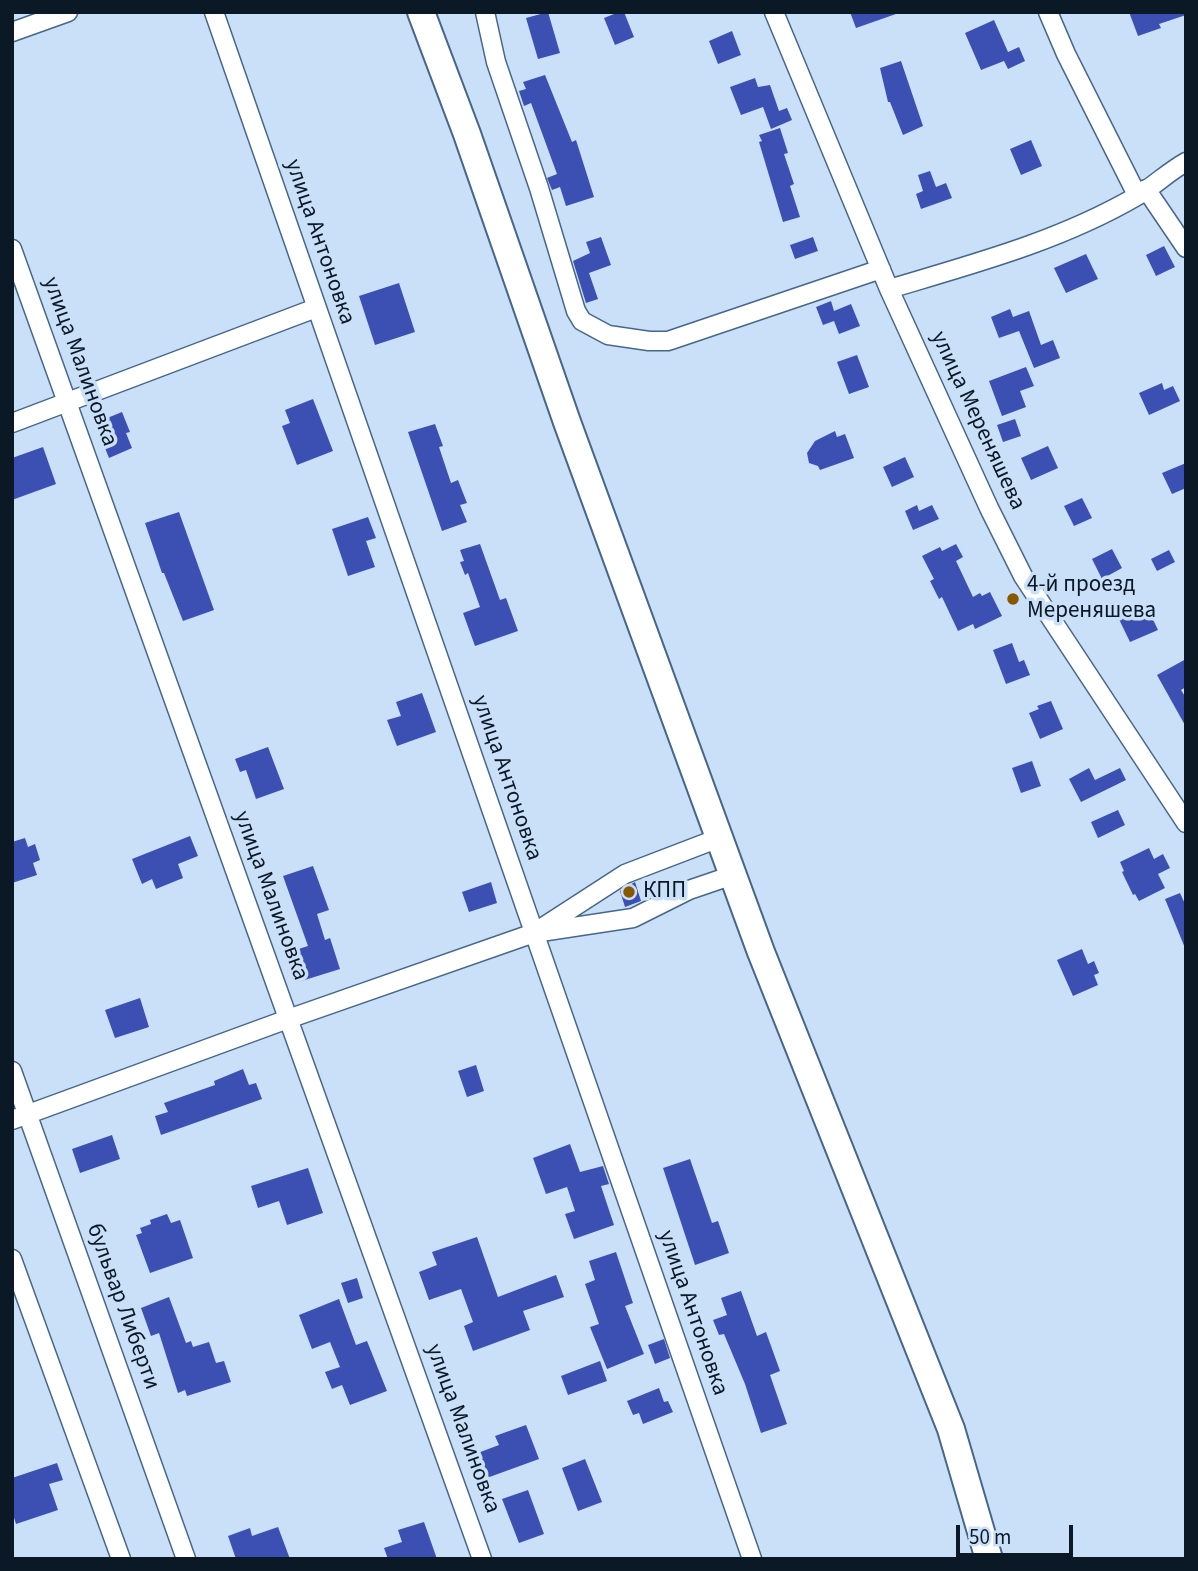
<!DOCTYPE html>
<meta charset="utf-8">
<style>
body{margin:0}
#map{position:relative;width:1198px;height:1571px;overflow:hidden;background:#c9e0f8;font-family:"Source Sans 3",sans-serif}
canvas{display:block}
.frame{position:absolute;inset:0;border:14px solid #0b1826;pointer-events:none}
.scale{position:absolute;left:956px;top:1525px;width:117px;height:32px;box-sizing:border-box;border:4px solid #0b1826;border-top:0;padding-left:9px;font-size:21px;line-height:24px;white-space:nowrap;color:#0b1826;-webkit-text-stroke:5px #c9e0f8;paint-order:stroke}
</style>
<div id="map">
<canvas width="1198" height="1571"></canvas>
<div class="frame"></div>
<div class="scale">50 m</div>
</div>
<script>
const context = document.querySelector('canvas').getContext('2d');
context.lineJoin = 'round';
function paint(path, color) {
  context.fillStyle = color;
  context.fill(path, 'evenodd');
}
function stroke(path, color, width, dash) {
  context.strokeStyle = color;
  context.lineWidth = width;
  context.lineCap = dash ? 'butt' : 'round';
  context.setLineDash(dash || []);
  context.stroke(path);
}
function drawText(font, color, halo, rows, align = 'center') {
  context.font = font + ' "Source Sans 3",sans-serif';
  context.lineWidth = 7;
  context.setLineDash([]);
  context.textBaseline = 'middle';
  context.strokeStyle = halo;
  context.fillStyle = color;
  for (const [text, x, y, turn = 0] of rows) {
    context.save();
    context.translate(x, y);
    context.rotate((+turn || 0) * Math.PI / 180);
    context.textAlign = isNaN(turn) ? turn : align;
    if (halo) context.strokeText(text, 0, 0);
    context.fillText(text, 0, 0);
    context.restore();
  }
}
paint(new Path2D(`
 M 548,12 L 560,53 L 538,59 L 526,18 Z
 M 619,12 L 624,12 L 634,37 L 615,45 L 604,18 Z
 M 850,12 L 896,12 L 896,14 L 856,28 Z
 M 1129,12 L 1186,12 L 1186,15 L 1159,24 L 1161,28 L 1138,36 Z
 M 994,20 L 1008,52 L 1019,47 L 1025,61 L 1008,69 L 1004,61 L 981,70 L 965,33 Z
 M 732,31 L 741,55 L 718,64 L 709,41 Z
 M 901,61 L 923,126 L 903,135 L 890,102 L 888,102 L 880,68 Z
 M 545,75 L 572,142 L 576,140 L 594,197 L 566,206 L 560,187 L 552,190 L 547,178 L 557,174 L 531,103 L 524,106 L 519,91 L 526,89 L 523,82 Z
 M 755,78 L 758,87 L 770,85 L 779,111 L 787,108 L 792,120 L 771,129 L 763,107 L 741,115 L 730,87 Z
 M 780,128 L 788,153 L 784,154 L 794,184 L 790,186 L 800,217 L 783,222 L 759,142 L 762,141 L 759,135 Z
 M 1031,140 L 1042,166 L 1021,175 L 1010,149 Z
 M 930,171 L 936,187 L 946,183 L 952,198 L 921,209 L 916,194 L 923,191 L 918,175 Z
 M 601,237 L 611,265 L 589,273 L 598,299 L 586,303 L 573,261 L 590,253 L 586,242 Z
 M 813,237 L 818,251 L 795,259 L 790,245 Z
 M 1164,246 L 1175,267 L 1156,276 L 1146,255 Z
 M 1086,254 L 1098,279 L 1066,293 L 1054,268 Z
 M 399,283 L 415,332 L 375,345 L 359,296 Z
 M 831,301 L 834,311 L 851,304 L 860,326 L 839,334 L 834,321 L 823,325 L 816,307 Z
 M 1010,309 L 1013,317 L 1029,311 L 1041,345 L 1053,340 L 1060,358 L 1034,368 L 1019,331 L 999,338 L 991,317 Z
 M 857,355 L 869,387 L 849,394 L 837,362 Z
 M 1026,367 L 1034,386 L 1020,391 L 1026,407 L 1002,416 L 989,381 Z
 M 1162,383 L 1164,390 L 1173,386 L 1180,401 L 1149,415 L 1139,393 Z
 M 313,399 L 333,451 L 297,465 L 282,426 L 290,423 L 285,410 Z
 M 122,412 L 130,432 L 126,433 L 132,448 L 109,458 L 95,423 Z
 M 1015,419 L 1021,436 L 1003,442 L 997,425 Z
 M 435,424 L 443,446 L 439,447 L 451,483 L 458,480 L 467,503 L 460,505 L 467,522 L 442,531 L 408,432 Z
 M 835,431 L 837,437 L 845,434 L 854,458 L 820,470 L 818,466 L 809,463 L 807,453 L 815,441 Z
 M 1048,446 L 1058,468 L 1031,480 L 1021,458 Z
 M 43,447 L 56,484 L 12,500 L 12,458 Z
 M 905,457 L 914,477 L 892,487 L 883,467 Z
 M 1186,463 L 1186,488 L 1172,494 L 1162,473 Z
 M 1082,498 L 1092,518 L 1074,526 L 1064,506 Z
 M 917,505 L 919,511 L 932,505 L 939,519 L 913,530 L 905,511 Z
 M 179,512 L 214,610 L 183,621 L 164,573 L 162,573 L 145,523 Z
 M 368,517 L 376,538 L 366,541 L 375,567 L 348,576 L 332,529 Z
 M 480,544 L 500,600 L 506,598 L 518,631 L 475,646 L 463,613 L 480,607 L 468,573 L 465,575 L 460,562 L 464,561 L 460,550 Z
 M 956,544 L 963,557 L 956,561 L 973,597 L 980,593 L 982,596 L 990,592 L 1002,616 L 975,629 L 973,624 L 958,631 L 942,597 L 939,599 L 930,581 L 934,579 L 922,556 L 940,547 L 942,551 Z
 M 1112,549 L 1122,568 L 1102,579 L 1092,559 Z
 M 1169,550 L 1175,562 L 1157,571 L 1151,559 Z
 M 1131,609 L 1133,615 L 1148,609 L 1158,630 L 1130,642 L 1117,615 Z
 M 1012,643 L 1019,662 L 1024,660 L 1030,675 L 1006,684 L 993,650 Z
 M 1186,659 L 1186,687 L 1181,690 L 1186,698 L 1186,727 L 1157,675 Z
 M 422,693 L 436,732 L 397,746 L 387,720 L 401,716 L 396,702 Z
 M 1051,701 L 1063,729 L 1040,739 L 1029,713 L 1039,709 L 1037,706 Z
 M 268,747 L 284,789 L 256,799 L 246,770 L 240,772 L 235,759 Z
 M 1032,761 L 1041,786 L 1021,793 L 1012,768 Z
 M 1089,768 L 1095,780 L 1120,768 L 1126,780 L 1081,802 L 1069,779 Z
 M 1118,810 L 1125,825 L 1098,838 L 1091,822 Z
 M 190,836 L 198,856 L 178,864 L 183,878 L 156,889 L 152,879 L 142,884 L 132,859 Z
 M 25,838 L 28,847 L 35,844 L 40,860 L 33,863 L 37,875 L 12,883 L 12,842 Z
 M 1149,848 L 1154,859 L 1163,854 L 1170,868 L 1158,874 L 1165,888 L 1139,901 L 1135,894 L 1133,895 L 1122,872 L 1124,871 L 1120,862 Z
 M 313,866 L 329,910 L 317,914 L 325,940 L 330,938 L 340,969 L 295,983 L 286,953 L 308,946 L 283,876 Z
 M 491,882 L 497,903 L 469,912 L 462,892 Z
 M 635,882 L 641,901 L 625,907 L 620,891 Z
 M 1180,893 L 1186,906 L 1185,948 L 1165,899 Z
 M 1082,949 L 1088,964 L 1094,961 L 1099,973 L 1094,975 L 1098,985 L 1073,996 L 1057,960 Z
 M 140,998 L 149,1027 L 115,1038 L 105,1010 Z
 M 476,1065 L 484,1091 L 467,1097 L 458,1071 Z
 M 243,1069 L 249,1085 L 256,1083 L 262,1099 L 161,1135 L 155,1116 L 168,1112 L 164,1103 L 215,1085 L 214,1081 Z
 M 112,1135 L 120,1159 L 80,1173 L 72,1149 Z
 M 570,1144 L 580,1172 L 603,1166 L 609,1184 L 601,1186 L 614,1225 L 574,1239 L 565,1214 L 575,1211 L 567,1187 L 546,1194 L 533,1158 Z
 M 690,1159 L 712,1223 L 718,1221 L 729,1253 L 695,1265 L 663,1168 Z
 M 308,1168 L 323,1213 L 287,1225 L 279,1201 L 258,1208 L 251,1186 Z
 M 167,1214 L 171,1223 L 180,1220 L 193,1258 L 150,1273 L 136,1235 L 142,1233 L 140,1228 L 151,1224 L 150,1220 Z
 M 477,1237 L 498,1297 L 556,1275 L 564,1297 L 523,1311 L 530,1330 L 473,1351 L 464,1326 L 473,1322 L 461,1289 L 429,1300 L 419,1272 L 437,1265 L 432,1252 Z
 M 616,1252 L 633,1303 L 625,1306 L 644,1354 L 607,1369 L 590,1327 L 599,1324 L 585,1284 L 595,1280 L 589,1261 Z
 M 357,1278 L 363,1298 L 348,1303 L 341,1283 Z
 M 741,1291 L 757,1336 L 766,1332 L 780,1371 L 770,1375 L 787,1424 L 761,1433 L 745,1384 L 724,1334 L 719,1335 L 713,1320 L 727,1315 L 721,1298 Z
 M 169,1297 L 186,1343 L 191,1341 L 193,1347 L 209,1342 L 216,1363 L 224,1361 L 231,1382 L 187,1396 L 185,1390 L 178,1393 L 159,1333 L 151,1336 L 141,1308 Z
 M 339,1299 L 356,1345 L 367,1341 L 387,1391 L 350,1405 L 342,1385 L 332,1389 L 325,1372 L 340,1367 L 330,1342 L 312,1349 L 299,1315 Z
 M 664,1339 L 670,1358 L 655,1364 L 648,1345 Z
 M 600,1361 L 607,1381 L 568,1395 L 561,1376 Z
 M 659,1388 L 664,1402 L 668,1401 L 673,1412 L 643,1424 L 639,1413 L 633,1415 L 627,1401 Z
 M 526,1425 L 539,1459 L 484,1479 L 475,1454 L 499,1445 L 495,1436 Z
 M 585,1459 L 602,1502 L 578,1511 L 562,1468 Z
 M 57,1463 L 63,1480 L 49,1484 L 58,1510 L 16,1524 L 12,1511 L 12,1478 Z
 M 528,1490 L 544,1534 L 519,1543 L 502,1499 Z
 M 424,1522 L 437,1559 L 388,1559 L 384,1548 L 402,1542 L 398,1530 Z
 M 278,1527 L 290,1559 L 236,1559 L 228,1536 L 250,1528 L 252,1536 Z`), '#3c4fb3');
const street = new Path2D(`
 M 214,12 L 752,1559
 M 485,12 L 496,62 L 539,188 L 576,311 L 582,321 L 608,335 L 649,341 L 668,341 L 881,269
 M 774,12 L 889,289 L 989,508 L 1023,576 L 1186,823
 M 1048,12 L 1066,54 L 1137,195
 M 12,32 L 68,12
 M 1146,189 L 1186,248
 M 12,249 L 482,1559
 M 889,289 C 973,264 1060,241 1137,196 C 1154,186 1168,172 1186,162
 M 12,423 L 316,308
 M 540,929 L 625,874 L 719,838
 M 12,1071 L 186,1559
 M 12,1120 L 288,1019 L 534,933 L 633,918 L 689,890 L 733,875
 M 12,1259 L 121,1559`);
const secondary = new Path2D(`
 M 421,12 L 467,134 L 567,422 L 761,952 L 951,1429 L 989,1559`);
stroke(street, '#46678b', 21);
stroke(secondary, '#46678b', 30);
stroke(street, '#fff', 18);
stroke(secondary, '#fff', 26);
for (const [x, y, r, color] of [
 [1013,599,7,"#895700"],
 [629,892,7,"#895700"]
]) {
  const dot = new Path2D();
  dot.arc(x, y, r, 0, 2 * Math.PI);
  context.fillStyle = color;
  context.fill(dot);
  stroke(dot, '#c9e0f8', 2.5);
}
drawText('23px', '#0b1826', '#c9e0f8', [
 ["улица Антоновка",319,242,71],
 ["улица Малиновка",79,362,70],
 ["улица Мереняшева",977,421,65],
 ["улица Антоновка",506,778,71],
 ["улица Малиновка",270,896,70],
 ["бульвар Либерти",122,1307,70],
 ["улица Антоновка",692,1313,71],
 ["улица Малиновка",462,1429,70]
]);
drawText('23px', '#0b1826', '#c9e0f8', [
 ["4-й проезд",1027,586],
 ["Мереняшева",1027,612],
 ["КПП",643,892]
], 'left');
</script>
